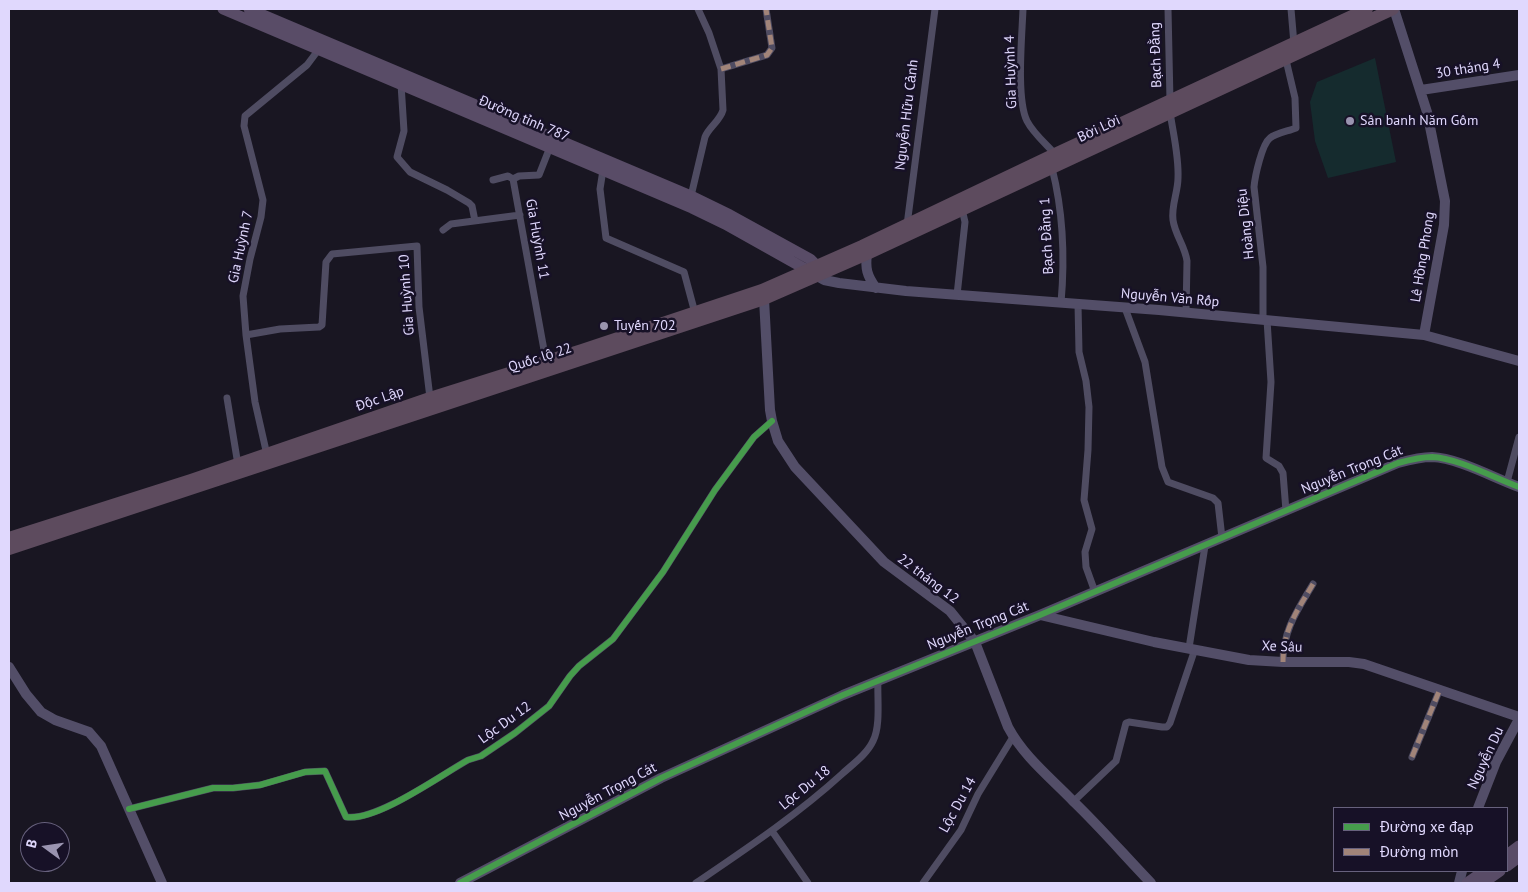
<!DOCTYPE html>
<meta charset="utf-8">
<style>
body{margin:0}
#map{position:relative;width:1528px;height:892px;overflow:hidden;background:#191622;font-family:"PT Sans",sans-serif}
canvas{display:block}
.frame{position:absolute;inset:0;border:10px solid #e0d8fd;pointer-events:none}
.legend{position:absolute;left:1333px;top:807px;width:175px;height:65px;box-sizing:border-box;background:#171127;border:1px solid #67617d;margin:0;padding:6px 9px;list-style:none;font-size:15px;color:#e0d8fd}
.legend li{display:flex;align-items:center;gap:10px;height:25px}
.legend b{width:25px;border:1px solid #67617d}
.north{position:absolute;left:20px;top:822px;width:50px;height:50px;box-sizing:border-box;background:#171127;border:1px solid #67617d;border-radius:50%;rotate:284deg;font-size:14px;font-weight:700;line-height:20px;text-align:center;color:#e0d8fd}
.north::after{content:'';display:block;margin:auto;width:18px;height:22px;background:#9a94b0;clip-path:polygon(50% 0,100% 100%,50% 72%,0 100%)}
</style>
<div id="map">
<canvas width="1528" height="892"></canvas>
<div class="frame"></div>
<ul class="legend">
<li><b style="height:6px;background:#469c4c"></b>Đường xe đạp</li>
<li><b style="height:6px;background:#a18479"></b>Đường mòn</li>
</ul>
<div class="north">B</div>
</div>
<script>
const context = document.querySelector('canvas').getContext('2d');
context.lineJoin = 'round';
function paint(path, color) {
  context.fillStyle = color;
  context.fill(path, 'evenodd');
}
function stroke(path, color, width, dash) {
  context.strokeStyle = color;
  context.lineWidth = width;
  context.lineCap = dash ? 'butt' : 'round';
  context.setLineDash(dash || []);
  context.stroke(path);
}
function drawText(font, color, halo, rows, align = 'center') {
  context.font = font + ' "PT Sans",sans-serif';
  context.lineWidth = 5;
  context.setLineDash([]);
  context.textBaseline = 'middle';
  context.strokeStyle = halo;
  context.fillStyle = color;
  for (const [text, x, y, turn = 0] of rows) {
    context.save();
    context.translate(x, y);
    context.rotate((+turn || 0) * Math.PI / 180);
    context.textAlign = isNaN(turn) ? turn : align;
    if (halo) context.strokeText(text, 0, 0);
    context.fillText(text, 0, 0);
    context.restore();
  }
}
paint(new Path2D(`
 M 1375,58 L 1396,162 L 1328,178 L 1315,141 L 1310,102 L 1317,82 Z`), '#152b2e');
stroke(new Path2D(`
 M 1023,9 C 1022,36 1016,99 1027,121 C 1033,133 1046,144 1055,154
 M 1168,9 L 1170,101
 M 1291,9 L 1294,44
 M 721,69 L 767,55 L 772,48 L 766,9
 M 401,84 L 404,131 L 397,157 L 410,172 L 447,190 L 469,203 L 472,206 L 475,221
 M 1170,112 C 1173,133 1179,156 1178,178 C 1178,192 1171,206 1173,220 C 1175,235 1185,246 1187,261 L 1186,313
 M 1052,168 C 1063,211 1065,258 1061,303
 M 603,170 L 600,189 L 606,238 L 684,272 L 695,313
 M 513,179 L 546,361
 M 513,179 L 519,176 L 539,175 L 550,147
 M 493,180 L 508,176 L 513,179
 M 691,196 L 705,137 C 709,127 720,121 723,110 L 721,69 L 709,33 L 698,9
 M 907,225 L 935,9
 M 443,230 L 451,224 L 520,215
 M 957,295 L 965,222 L 962,209
 M 1078,304 L 1079,352 L 1086,381 L 1089,407 L 1088,450 L 1084,500 L 1092,529 L 1085,552 L 1086,567 L 1095,592
 M 1125,308 L 1145,362 L 1162,467 L 1168,482 L 1213,498 L 1218,503 L 1222,538
 M 1263,320 L 1263,267 L 1254,187 C 1255,176 1262,144 1270,138 C 1276,133 1289,131 1296,128 L 1295,98 L 1286,60
 M 1267,320 L 1271,382 L 1266,458 L 1279,466 L 1283,473 L 1286,511
 M 246,335 L 280,329 L 319,327 L 322,325 L 326,262 L 332,254 L 417,246 L 419,307 L 430,398
 M 227,398 L 238,465
 M 267,455 L 255,402 L 246,335 L 243,296 L 250,259 L 261,217 L 263,200 L 244,126 L 245,116 L 307,65 L 319,49
 M 1507,482 L 1519,437
 M 1189,648 L 1205,546
 M 1283,662 C 1283,630 1297,611 1313,584
 M 1412,757 L 1440,689
 M 1074,801 L 1116,761 L 1126,723 L 1129,722 L 1162,727 L 1167,727 L 1170,723 L 1195,649
 M 129,809 L 213,788 L 233,788 L 260,785 L 305,772 L 325,771 L 346,817 C 376,822 441,775 468,760 L 481,756 L 515,733 L 549,706 L 570,676 L 579,666 L 613,639 L 663,572 L 715,490 L 754,437 L 772,421
 M 772,831 L 808,883
 M 696,883 C 746,849 797,815 842,774 C 853,764 867,754 873,741 C 881,726 877,697 878,680
 M 923,883 L 961,830 L 978,794 L 1013,737`), '#4f4c62', 7);
stroke(new Path2D(`
 M 1394,9 L 1427,112 L 1445,201 L 1444,225 L 1424,335
 M 1421,90 L 1519,75
 M 867,254 C 865,268 867,276 876,288
 M 817,276 L 824,280 L 839,283 L 906,291 L 1159,310 L 1424,335 L 1519,361
 M 764,299 L 770,410 L 772,421 L 778,441 L 795,467 L 884,562 L 950,611 L 975,642 L 1008,727 C 1024,757 1051,778 1074,802 C 1101,828 1125,856 1151,883
 M 1040,615 L 1154,642 L 1249,660 L 1283,662 L 1349,662 L 1364,664 L 1519,717
 M 9,667 L 26,694 L 41,712 L 55,720 L 89,732 L 101,746 L 162,883
 M 1478,808 L 1496,762 L 1519,719
 M 460,883 L 661,778 L 843,695 L 1040,615 L 1398,463 C 1409,460 1420,457 1432,457 C 1458,458 1494,478 1519,487
 M 1459,883 L 1462,871`), '#534e68', 10);
stroke(new Path2D(`
 M 223,9 L 692,208 L 725,224 L 807,270
 M 249,9 L 691,196 L 730,215 L 810,259 L 817,266
 M 1507,855 L 1519,846
 M 1507,866 L 1519,857
 M 1467,883 L 1484,871
 M 1483,883 L 1500,871`), '#594c67', 11);
stroke(new Path2D(`
 M 9,538 L 191,480 L 430,398 L 582,350 L 762,290 L 862,246 L 1055,154 L 1367,9
 M 9,549 L 764,299 L 867,254 L 1393,9`), '#5d4b5e', 12);
stroke(new Path2D(`
 M 721,69 L 767,55 L 772,48 L 766,9
 M 1283,662 C 1283,630 1297,611 1313,584
 M 1412,757 L 1440,689`), '#a18479', 5, [10, 5]);
stroke(new Path2D(`
 M 129,809 L 213,788 L 233,788 L 260,785 L 305,772 L 325,771 L 346,817 C 376,822 441,775 468,760 L 481,756 L 515,733 L 549,706 L 570,676 L 579,666 L 613,639 L 663,572 L 715,490 L 754,437 L 772,421
 M 460,883 L 661,778 L 843,695 L 1040,615 L 1398,463 C 1409,460 1420,457 1432,457 C 1458,458 1494,478 1519,487`), '#469c4c', 6);
for (const [x, y, r, color] of [
 [1350,121,5,"#9a94b0"],
 [604,326,5,"#9a94b0"]
]) {
  const dot = new Path2D();
  dot.arc(x, y, r, 0, 2 * Math.PI);
  context.fillStyle = color;
  context.fill(dot);
  stroke(dot, '#171127', 2);
}
drawText('14px', '#e0d8fd', '#171127', [
 ["Bạch Đằng",1156,55,-92],
 ["30 tháng 4",1468,69,-9],
 ["Gia Huỳnh 4",1011,72,-92],
 ["Nguyễn Hữu Cảnh",907,115,-83],
 ["Đường tỉnh 787",524,119,23],
 ["Bời Lời",1099,129,-25],
 ["Hoàng Diệu",1246,224,-96],
 ["Bạch Đằng 1",1047,236,-93],
 ["Gia Huỳnh 11",537,239,80],
 ["Gia Huỳnh 7",241,247,-78],
 ["Lê Hồng Phong",1423,257,-81],
 ["Gia Huỳnh 10",407,295,-94],
 ["Nguyễn Văn Rốp",1170,298,5],
 ["Quốc lộ 22",540,358,-18],
 ["Độc Lập",380,399,-19],
 ["Nguyễn Trọng Cát",1352,470,-22],
 ["22 tháng 12",928,579,37],
 ["Nguyễn Trọng Cát",978,626,-22],
 ["Xe Sâu",1282,647,2],
 ["Lộc Du 12",505,723,-36],
 ["Nguyễn Du",1486,758,-65],
 ["Lộc Du 18",805,788,-39],
 ["Nguyễn Trọng Cát",608,792,-28],
 ["Lộc Du 14",958,805,-61]
]);
drawText('14px', '#e0d8fd', '#171127', [
 ["Sân banh Năm Gôm",1360,121],
 ["Tuyến 702",614,326]
], 'left');
</script>
